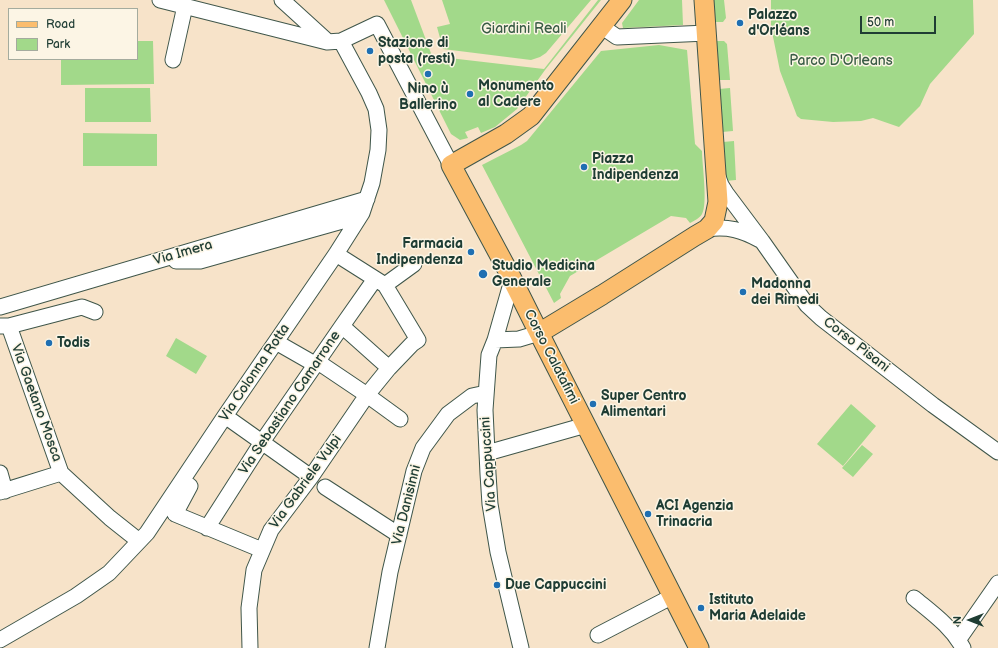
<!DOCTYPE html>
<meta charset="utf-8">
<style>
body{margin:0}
#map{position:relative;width:998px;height:648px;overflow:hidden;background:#f7e3c9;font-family:"Balsamiq Sans",sans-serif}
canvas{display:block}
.legend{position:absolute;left:8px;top:8px;width:130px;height:52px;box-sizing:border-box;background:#fcf5e5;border:1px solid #a4ab9e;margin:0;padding:5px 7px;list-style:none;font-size:12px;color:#1f3d34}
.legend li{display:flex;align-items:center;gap:8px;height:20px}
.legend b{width:20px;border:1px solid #a4ab9e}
.north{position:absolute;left:950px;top:600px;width:40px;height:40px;-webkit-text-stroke:3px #fcf5e5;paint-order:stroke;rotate:270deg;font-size:11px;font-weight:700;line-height:16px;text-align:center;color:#1f3d34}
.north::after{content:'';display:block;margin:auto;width:14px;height:18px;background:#1f3d34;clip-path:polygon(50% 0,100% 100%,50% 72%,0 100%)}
.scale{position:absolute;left:860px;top:16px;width:76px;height:18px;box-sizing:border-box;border:2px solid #1f3d34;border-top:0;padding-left:5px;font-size:12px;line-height:14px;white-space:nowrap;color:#1f3d34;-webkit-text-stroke:3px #fcf5e5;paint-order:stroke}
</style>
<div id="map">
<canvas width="998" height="648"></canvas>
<ul class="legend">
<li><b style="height:5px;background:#fbbd6e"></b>Road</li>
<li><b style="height:11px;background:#a2d98a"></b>Park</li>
</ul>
<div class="north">N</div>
<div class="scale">50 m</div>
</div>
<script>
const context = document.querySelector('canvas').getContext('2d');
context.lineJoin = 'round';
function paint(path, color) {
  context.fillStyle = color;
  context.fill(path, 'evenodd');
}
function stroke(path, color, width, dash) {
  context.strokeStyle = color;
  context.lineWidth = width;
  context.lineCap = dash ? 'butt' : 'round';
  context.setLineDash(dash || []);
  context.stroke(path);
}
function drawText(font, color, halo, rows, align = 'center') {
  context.font = font + ' "Balsamiq Sans",sans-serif';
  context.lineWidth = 3;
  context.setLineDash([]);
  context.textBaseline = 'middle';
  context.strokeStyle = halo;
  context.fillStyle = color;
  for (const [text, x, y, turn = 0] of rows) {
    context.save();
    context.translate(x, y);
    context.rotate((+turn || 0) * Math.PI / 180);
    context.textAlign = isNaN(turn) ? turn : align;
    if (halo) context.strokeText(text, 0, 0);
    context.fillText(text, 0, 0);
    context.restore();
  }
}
paint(new Path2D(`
 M 384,0 L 411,0 L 432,56 L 544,69 L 598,0 L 601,0 L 545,70 L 517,109 L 495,127 L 481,133 L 478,127 L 465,132 L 468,138 L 460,140 L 451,134 Z
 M 442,0 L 591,0 L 546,53 L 540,57 L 531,60 L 443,49 L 437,27 L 450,24 Z
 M 639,0 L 682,0 L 683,25 L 623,28 L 622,23 Z
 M 713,0 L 724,0 L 726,18 L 723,22 L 715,22 Z
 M 771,0 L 973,0 L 974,34 L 930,84 L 920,106 L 899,127 L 873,118 L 861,121 L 833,122 L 801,119 L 797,116 L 780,71 L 771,27 Z
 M 137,41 L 153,41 L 154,84 L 61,85 L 61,59 L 137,59 Z
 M 716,41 L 724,41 L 727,44 L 730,80 L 719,80 Z
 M 659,45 L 687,50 L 695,144 L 702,151 C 702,164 708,204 702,214 C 700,218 694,221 690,223 L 686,218 L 671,216 L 570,276 L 560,294 L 561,298 L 554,303 L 516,230 L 482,165 L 521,145 L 527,141 L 601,51 Z
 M 85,88 L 150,88 L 151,122 L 85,122 Z
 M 730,88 L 733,131 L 722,132 L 719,89 Z
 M 83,133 L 157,134 L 157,166 L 83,166 Z
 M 734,141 L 736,180 L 725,181 L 723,142 Z
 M 176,338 L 207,356 L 196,374 L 166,356 Z
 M 851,404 L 876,426 L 843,466 L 817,444 Z
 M 862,445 L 873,454 L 853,477 L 842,468 Z`), '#a2d98a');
const minor = new Path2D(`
 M 160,0 L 327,42 L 341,41 L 377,24 L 451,165
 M 282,0 L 326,40
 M 601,26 L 617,37 L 707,33
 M 173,60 L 185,6
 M 718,177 L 721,185 L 726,193 L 762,241 L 807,305 L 821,318 L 933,405 L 998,452
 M 707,229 C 728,226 742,230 760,240
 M 176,261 L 200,261 L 360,216
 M 512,280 L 495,340 L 489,355 L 485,410 L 488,474 L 490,504 L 498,552 L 521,648
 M 385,285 L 414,264
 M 0,307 L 367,199
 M 0,326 L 9,326 L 82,307 L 95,312
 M 9,326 L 61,473 L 110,518 L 139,541
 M 342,326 L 389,368
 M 495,340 L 519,339 L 539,333
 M 276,342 L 311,362 L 318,362 L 367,395 L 400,419
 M 225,416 L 311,477
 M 487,453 L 586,425
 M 0,473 L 5,491
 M 187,484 L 190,486 L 175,514 L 262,550
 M 325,487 L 399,535
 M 0,492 L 61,473
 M 207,528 L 262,442 L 342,326 L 375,279
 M 914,598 C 932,613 952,627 963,648
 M 598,635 L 673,596
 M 959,639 L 998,583
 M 0,640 L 76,596 L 109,573 L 147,533 L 225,416 L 336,254 L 362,213 L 372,183 L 378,150 L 379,130 L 376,109 L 369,93 L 341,41
 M 250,648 L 249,608 L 254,570 L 271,530 L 311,477 L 367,395 L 389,368 L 412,344 L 418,340 L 385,285 L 336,254
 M 377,648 L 390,572 L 414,471 L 423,448 L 448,414 L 472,396 L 486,393`);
const major = new Path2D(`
 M 622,0 L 531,116 L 506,134 L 451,165 L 508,271 L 539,333 L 699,648
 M 539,333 L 602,295 L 695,236 L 707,229 L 714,221 L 718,202 L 704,0`);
stroke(minor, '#3f564a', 17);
stroke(major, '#3f564a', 21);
stroke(minor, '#fff', 15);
stroke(major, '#fbbd6e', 19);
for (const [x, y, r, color] of [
 [740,23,4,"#1f6fb2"],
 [370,51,4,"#1f6fb2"],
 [428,74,4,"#1f6fb2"],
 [470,94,4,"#1f6fb2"],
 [584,167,4,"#1f6fb2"],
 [471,252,4,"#1f6fb2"],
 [483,274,5,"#1f6fb2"],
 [743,292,4,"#1f6fb2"],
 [49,343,4,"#1f6fb2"],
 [593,404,4,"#1f6fb2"],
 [648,514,4,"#1f6fb2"],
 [497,585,4,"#1f6fb2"],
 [701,608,4,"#1f6fb2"]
]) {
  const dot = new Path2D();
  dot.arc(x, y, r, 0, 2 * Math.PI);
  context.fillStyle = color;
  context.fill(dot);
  stroke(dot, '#fcf5e5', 1.5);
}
drawText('bold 14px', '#1f3d34', '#fcf5e5', [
 ["Palazzo",748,15],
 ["d'Orléans",748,31],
 ["Stazione di",378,43],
 ["posta (resti)",378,59],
 ["Monumento",478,86],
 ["al Cadere",478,102],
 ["Nino ù",428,89,"center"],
 ["Ballerino",428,105,"center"],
 ["Piazza",592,159],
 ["Indipendenza",592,175],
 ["Farmacia",463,244,"right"],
 ["Indipendenza",463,260,"right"],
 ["Studio Medicina",492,266],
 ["Generale",492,282],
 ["Madonna",751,284],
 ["dei Rimedi",751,300],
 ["Todis",57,343],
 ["Super Centro",601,396],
 ["Alimentari",601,412],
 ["ACI Agenzia",656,506],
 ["Trinacria",656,522],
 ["Due Cappuccini",505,585],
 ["Istituto",709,600],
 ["Maria Adelaide",709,616]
], 'left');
drawText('14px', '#395c45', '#fcf5e5', [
 ["Giardini Reali",524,29],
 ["Parco D'Orleans",841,61]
]);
drawText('14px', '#1f3d34', '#fcf5e5', [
 ["Via Imera",183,253,-16],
 ["Corso Pisani",856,345,38],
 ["Corso Calatafimi",551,357,63],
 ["Via Colonna Rotta",255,373,-56],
 ["Via Gaetano Mosca",36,403,70],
 ["Via Sebastiano Camarrone",290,403,-56],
 ["Via Cappuccini",489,464,-94],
 ["Via Gabriele Vulpi",306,482,-54],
 ["Via Danisinni",407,505,-76]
]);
</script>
